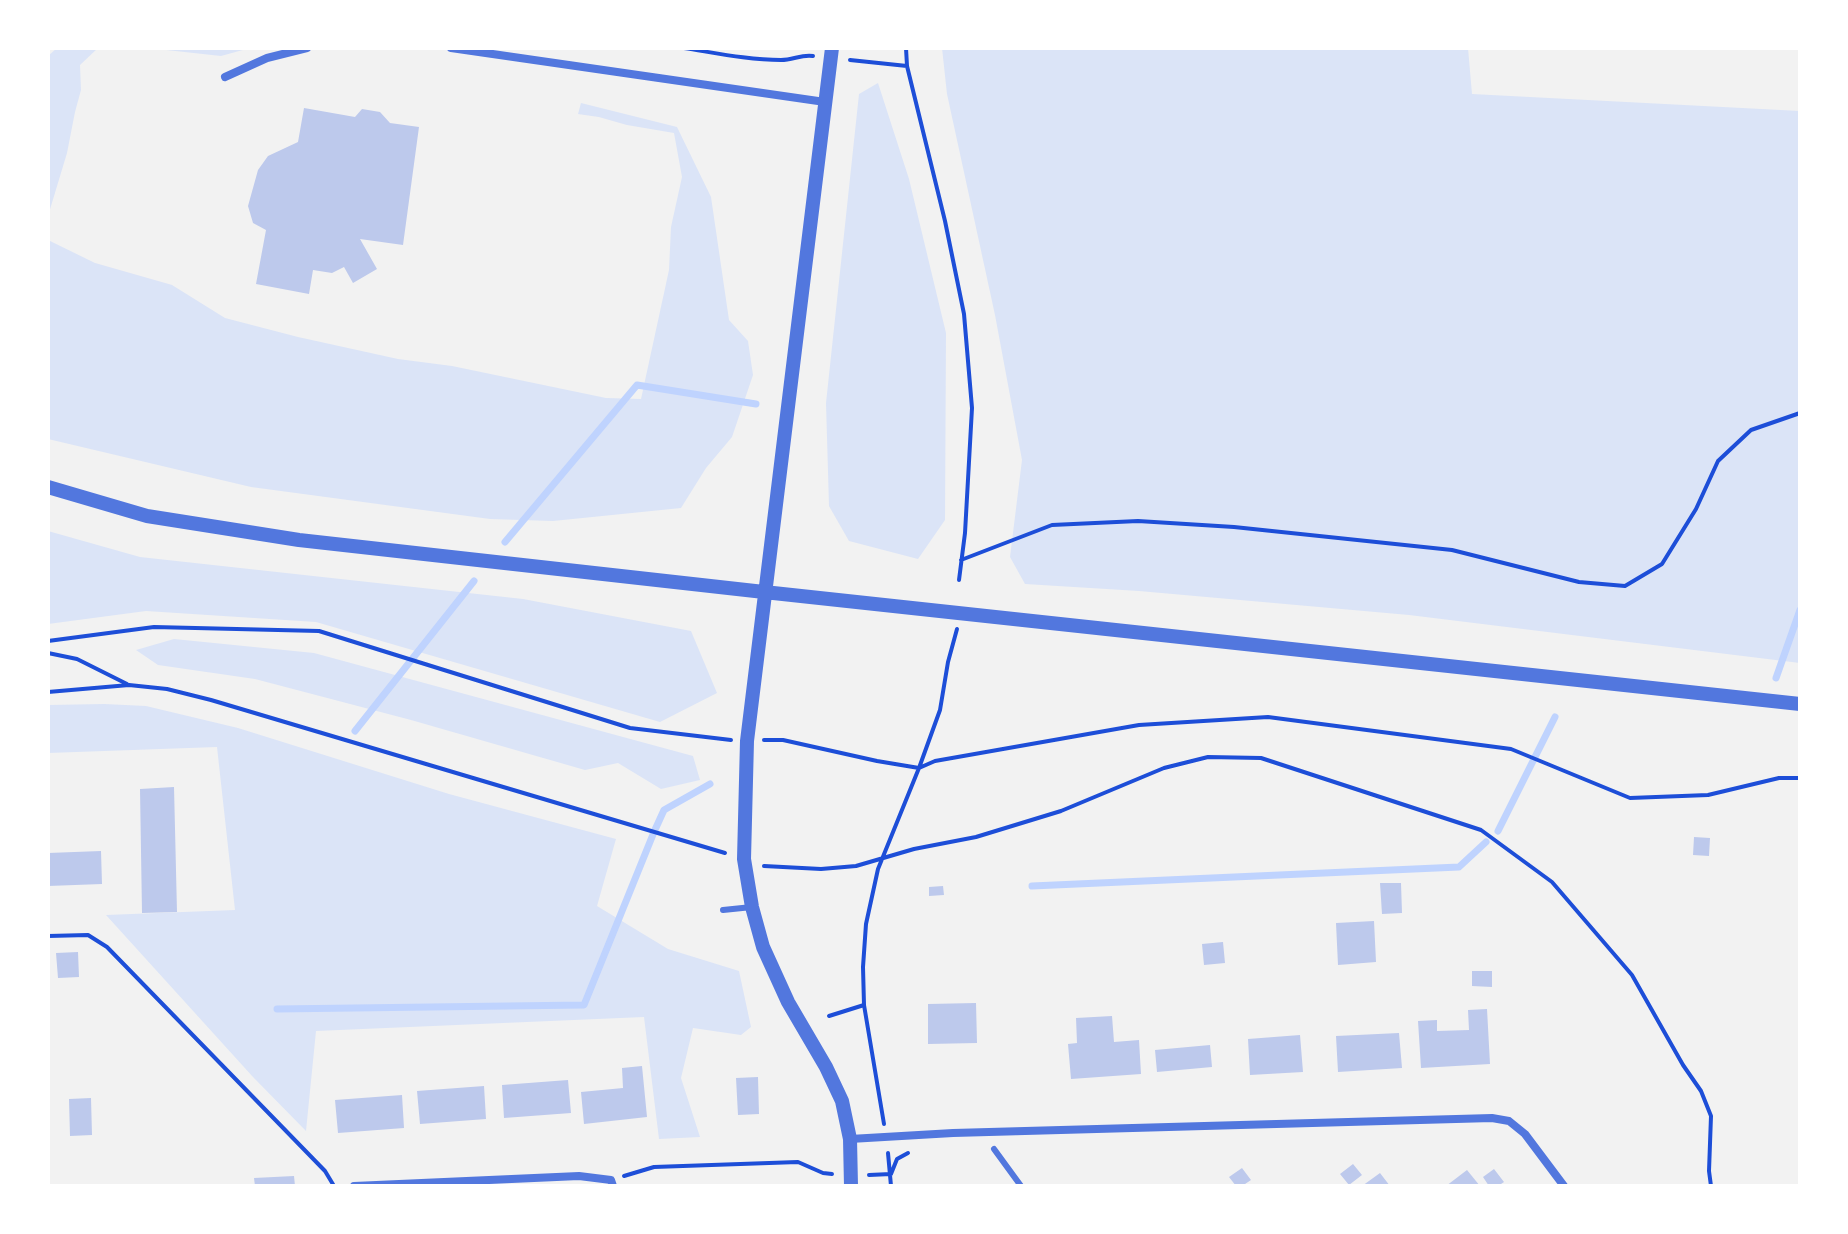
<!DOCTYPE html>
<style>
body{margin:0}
#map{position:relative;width:1848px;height:1234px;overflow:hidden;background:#f2f2f2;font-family:Manrope,sans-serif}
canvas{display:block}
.frame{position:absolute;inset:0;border:50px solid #fff;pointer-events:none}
</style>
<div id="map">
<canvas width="1848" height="1234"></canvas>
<div class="frame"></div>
</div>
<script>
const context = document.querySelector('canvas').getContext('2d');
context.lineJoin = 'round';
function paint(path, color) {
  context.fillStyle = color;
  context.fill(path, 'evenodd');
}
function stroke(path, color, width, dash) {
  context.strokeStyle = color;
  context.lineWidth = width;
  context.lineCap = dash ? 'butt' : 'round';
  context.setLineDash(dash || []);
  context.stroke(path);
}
paint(new Path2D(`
 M 57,48 L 98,48 L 80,65 L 81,90 L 75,112 L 67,153 L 48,216 L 48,56 Z
 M 148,48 L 250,48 L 221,56 Z
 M 942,48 L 1468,48 L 1472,94 L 1800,111 L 1800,663 L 1409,615 L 1139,591 L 1025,584 L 1010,557 L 1022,460 L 995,315 L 947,94 Z
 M 878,83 L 909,179 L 946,333 L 945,520 L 918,559 L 849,541 L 829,506 L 826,403 L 859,94 Z
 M 581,103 L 677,127 L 711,197 L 729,320 L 748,341 L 753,375 L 732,437 L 706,468 L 681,508 L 553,521 L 490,519 L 251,487 L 48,439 L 48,240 L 95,263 L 172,285 L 225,318 L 298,337 L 398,359 L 452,366 L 606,398 L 641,399 L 669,270 L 671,227 L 682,177 L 674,133 L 627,125 L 599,117 L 578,114 Z
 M 48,531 L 140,557 L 523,599 L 691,631 L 717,693 L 660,722 L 316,622 L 146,611 L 48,624 Z
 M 174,639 L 314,653 L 693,756 L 700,780 L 661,789 L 618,763 L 585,770 L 411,720 L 255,679 L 158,665 L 136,650 Z
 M 104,704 L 146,706 L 238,728 L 449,794 L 616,839 L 597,906 L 668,949 L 739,971 L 751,1027 L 741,1035 L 693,1028 L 681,1078 L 700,1137 L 659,1139 L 644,1017 L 316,1031 L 306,1131 L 253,1077 L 106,915 L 235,910 L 217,747 L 48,753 L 48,705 Z`), '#dbe4f7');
stroke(new Path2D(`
 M 505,542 L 637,385 L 756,404
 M 1776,678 L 1800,610
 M 355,731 L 474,581
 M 1498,831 L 1555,717
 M 1032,886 L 1459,867 L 1486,842
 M 277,1009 L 584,1005 L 654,832 L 664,810 L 710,784`), '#bfd3fe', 7);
paint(new Path2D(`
 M 304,108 L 355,117 L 362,109 L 380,112 L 390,123 L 419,127 L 403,245 L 360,239 L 377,269 L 353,283 L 344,267 L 332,273 L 313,270 L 309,294 L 256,284 L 266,230 L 253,223 L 248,206 L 258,170 L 268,156 L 298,142 Z
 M 174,787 L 177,912 L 142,913 L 140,789 Z
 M 1694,837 L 1710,838 L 1709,856 L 1693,855 Z
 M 101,851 L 102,884 L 48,886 L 48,853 Z
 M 1380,883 L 1401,883 L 1402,913 L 1382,914 Z
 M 943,886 L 944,895 L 929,896 L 929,887 Z
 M 1374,921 L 1376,962 L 1338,965 L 1336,923 Z
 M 1223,942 L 1225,963 L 1204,965 L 1202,944 Z
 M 78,952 L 79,977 L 58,978 L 56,953 Z
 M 1472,971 L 1492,971 L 1492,987 L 1472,986 Z
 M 976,1003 L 977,1043 L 928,1044 L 928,1004 Z
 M 1487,1009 L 1490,1064 L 1421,1068 L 1418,1021 L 1437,1020 L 1437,1031 L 1469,1030 L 1468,1010 Z
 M 1112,1016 L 1114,1042 L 1139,1040 L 1141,1074 L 1071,1079 L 1068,1044 L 1077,1043 L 1076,1018 Z
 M 1399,1033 L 1402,1068 L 1338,1072 L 1336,1036 Z
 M 1300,1035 L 1303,1072 L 1250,1075 L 1248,1039 Z
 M 1210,1045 L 1212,1067 L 1157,1072 L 1155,1050 Z
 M 642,1066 L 647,1117 L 584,1124 L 581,1092 L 623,1088 L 622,1068 Z
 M 758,1077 L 759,1114 L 738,1115 L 736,1078 Z
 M 568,1080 L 571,1113 L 504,1118 L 502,1085 Z
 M 484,1086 L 486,1119 L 420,1124 L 417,1091 Z
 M 402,1095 L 404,1128 L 338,1133 L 335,1100 Z
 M 91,1098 L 92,1135 L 70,1136 L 69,1099 Z
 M 1353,1164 L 1362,1175 L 1349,1185 L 1340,1174 Z
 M 1242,1168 L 1251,1180 L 1242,1186 L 1236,1186 L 1229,1177 Z
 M 1494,1169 L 1504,1182 L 1498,1186 L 1489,1186 L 1483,1177 Z
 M 1467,1170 L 1480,1186 L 1446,1186 Z
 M 1380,1173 L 1390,1186 L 1362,1186 Z
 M 294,1176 L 295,1186 L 255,1186 L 254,1178 Z`), '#bdc9ec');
stroke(new Path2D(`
 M 684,48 C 716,53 749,60 781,60 C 793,60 802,54 813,56
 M 906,48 L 907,66 L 945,221 L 964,314 L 972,408 L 965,533 L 959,580
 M 850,60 L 907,66
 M 961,560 L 1052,525 L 1138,521 L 1234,527 L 1452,550 L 1579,582 L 1625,586 L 1662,564 L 1696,509 L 1718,461 L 1751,430 L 1800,413
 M 48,641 L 154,627 L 319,631 L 630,728 L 731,740
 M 48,653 L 77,659 L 127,684
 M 48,692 L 129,685 L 167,689 L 211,700 L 725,853
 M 764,740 L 783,740 L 877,761 L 919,768 L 935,761 L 1139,725 L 1268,717 L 1511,749 L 1630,798 L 1708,795 L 1779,778 L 1800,778
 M 764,866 L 821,869 L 856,866 L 914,849 L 976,837 L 1061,811 L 1164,768 L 1208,757 L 1261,758 L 1481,830 L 1552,882 L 1632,975 L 1683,1065 L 1701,1091 L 1711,1116 L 1709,1171 L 1711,1186
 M 48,936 L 88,935 L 107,947 L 325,1171 L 334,1186
 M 829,1016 L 864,1005
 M 884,1124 L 864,1005 L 863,967 L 866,924 L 878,869 L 919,768 L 940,710 L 948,662 L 957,629
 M 888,1153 L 891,1186
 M 869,1175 L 891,1174 L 897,1159 L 908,1153
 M 624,1176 L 654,1167 L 798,1162 L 823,1173 L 832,1174`), '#1d4ed8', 4);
stroke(new Path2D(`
 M 723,910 L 752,907
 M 994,1149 L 1021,1186`), '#5277de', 6);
stroke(new Path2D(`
 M 451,48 L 825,102
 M 225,77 L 267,58 L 307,48
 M 850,1139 L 953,1133 L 1492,1118 L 1509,1121 L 1525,1134 L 1564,1186
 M 354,1186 L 579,1176 L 611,1180 L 613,1186`), '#5277de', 8);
stroke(new Path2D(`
 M 832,48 L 747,741 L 744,859 L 752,907 L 763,947 L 788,1002 L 826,1067 L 842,1101 L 850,1139 L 851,1186
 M 48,487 L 147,516 L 299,540 L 764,592 L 1800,704`), '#5277de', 14);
</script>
